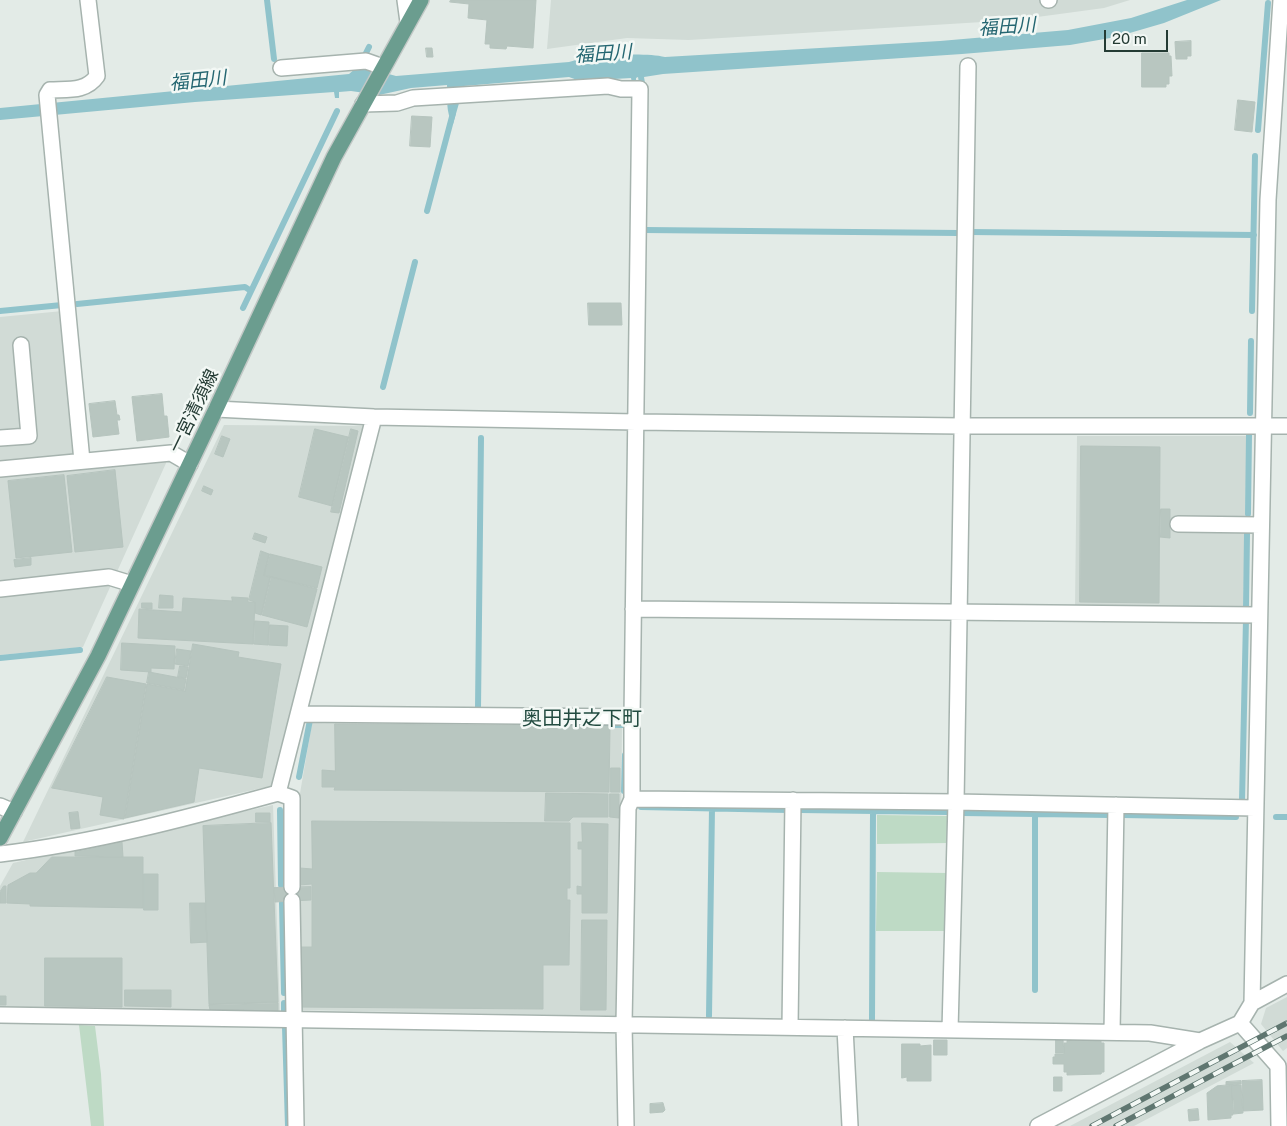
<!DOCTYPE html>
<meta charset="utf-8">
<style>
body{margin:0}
#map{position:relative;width:1287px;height:1126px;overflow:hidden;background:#e3ebe7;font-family:"Public Sans",sans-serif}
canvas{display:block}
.scale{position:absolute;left:1104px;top:30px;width:64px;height:22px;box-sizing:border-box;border:2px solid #243b34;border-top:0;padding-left:6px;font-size:15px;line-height:18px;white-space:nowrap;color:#243b34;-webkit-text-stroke:4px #f3f8f5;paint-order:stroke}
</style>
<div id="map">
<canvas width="1287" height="1126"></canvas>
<div class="scale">20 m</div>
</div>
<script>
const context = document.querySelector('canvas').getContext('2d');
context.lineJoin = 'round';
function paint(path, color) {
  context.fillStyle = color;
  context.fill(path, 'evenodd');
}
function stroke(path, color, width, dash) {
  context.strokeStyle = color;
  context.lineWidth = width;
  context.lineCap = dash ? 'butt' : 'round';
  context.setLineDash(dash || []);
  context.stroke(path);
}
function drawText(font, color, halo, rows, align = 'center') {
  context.font = font + ' "Public Sans","Noto Sans JP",sans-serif';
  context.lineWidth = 5;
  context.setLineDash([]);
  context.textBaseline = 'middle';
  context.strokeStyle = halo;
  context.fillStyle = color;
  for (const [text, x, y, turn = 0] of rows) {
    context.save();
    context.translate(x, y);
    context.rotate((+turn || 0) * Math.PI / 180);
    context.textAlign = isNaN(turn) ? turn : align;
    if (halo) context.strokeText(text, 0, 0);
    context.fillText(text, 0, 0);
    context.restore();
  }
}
paint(new Path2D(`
 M 551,0 L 1130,0 L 1104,8 L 1015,20 L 689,40 L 627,38 L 547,49 Z
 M 63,311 L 76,449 L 71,455 L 0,461 L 0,317 Z
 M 224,425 L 363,426 L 271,786 L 23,842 Z
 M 1077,436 L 1247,436 L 1243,611 L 1075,608 Z
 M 167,461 L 83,647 L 0,655 L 0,477 Z
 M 312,723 L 622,726 L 619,1016 L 298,1010 L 297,811 Z
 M 273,805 L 280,1013 L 0,1008 L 0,886 L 13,863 Z
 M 1287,997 L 1287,1048 L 1283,1051 L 1261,1024 L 1266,1008 Z
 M 1230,1042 L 1254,1063 L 1134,1126 L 1070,1126 Z`), '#d1dbd6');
paint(new Path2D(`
 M 877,815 L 949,816 L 949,843 L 877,844 Z
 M 877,872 L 948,873 L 948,931 L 876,931 Z
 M 79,1025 L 95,1026 L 101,1074 L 104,1126 L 91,1126 Z`), '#bedac5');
paint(new Path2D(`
 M 1187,0 L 1221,0 L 1164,23 L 1116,37 L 1070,45 L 962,54 L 663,74 L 644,77 L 645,83 L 639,83 L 638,77 L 636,78 L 636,82 L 632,83 L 631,78 L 580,81 L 569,77 L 464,86 L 453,124 C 445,111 448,99 447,85 L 411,88 L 379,95 L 351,91 L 339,92 L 339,98 L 335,98 L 334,92 L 195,102 L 0,120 L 0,108 L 349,74 L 356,68 L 363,67 L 396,76 L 569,62 C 591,55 643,52 665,57 L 940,41 L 1068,30 L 1131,18 Z`), '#90c3cb');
stroke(new Path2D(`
 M 267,0 L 274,59
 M 366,53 L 369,47
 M 1258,130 L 1268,3
 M 427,211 L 453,113
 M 645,230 L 958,233
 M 970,232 L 1254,235
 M 77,304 L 245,287 L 251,291
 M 243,308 L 337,111
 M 0,311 L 62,305
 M 1252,311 L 1255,156
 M 383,387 L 415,262
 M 1250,413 L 1251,341
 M 1248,514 L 1249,435
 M 1246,608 L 1247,534
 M 0,658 L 80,650
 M 478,708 L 481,438
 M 545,724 L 625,725
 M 299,777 L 310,720 L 315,720
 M 624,791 L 625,755
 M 1242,801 L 1246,619
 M 641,807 L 788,810
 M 280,810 L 281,885
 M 801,810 L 948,812
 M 962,813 L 1110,815
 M 1123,815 L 1236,817
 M 1276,817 L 1287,817
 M 282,903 L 284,993
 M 1035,990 L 1035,814
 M 284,1013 L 284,1003
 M 709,1016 L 712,808
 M 872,1020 L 873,811
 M 285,1027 L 288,1126`), '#90c3cb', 6);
const building = new Path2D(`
 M 451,0 L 536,0 L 533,48 L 507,46 L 506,49 L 490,48 L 490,44 L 485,44 L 487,20 L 468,18 L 469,4 L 450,2 Z
 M 1191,41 L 1191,56 L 1187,56 L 1187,59 L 1176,59 L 1175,42 Z
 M 426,48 L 432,48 L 433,57 L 427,57 Z
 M 1142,53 L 1169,53 L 1169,56 L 1171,56 L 1172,76 L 1169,76 L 1169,84 L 1166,84 L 1166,87 L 1142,87 Z
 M 1238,100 L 1255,102 L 1252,132 L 1235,130 Z
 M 412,116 L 432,117 L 430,147 L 410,146 Z
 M 588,303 L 621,303 L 622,325 L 589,325 Z
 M 162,394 L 164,416 L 167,416 L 169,437 L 137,441 L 132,397 Z
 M 115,401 L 117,415 L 119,415 L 120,420 L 117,420 L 119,434 L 93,437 L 89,404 Z
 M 315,429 L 348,437 L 332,506 L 299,497 Z
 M 351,429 L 358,431 L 339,513 L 331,512 Z
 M 222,436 L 230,439 L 223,457 L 215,454 Z
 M 1081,446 L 1160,447 L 1159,603 L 1080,602 Z
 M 115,470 L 123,547 L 75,552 L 67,476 Z
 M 64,475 L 72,552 L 16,558 L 8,481 Z
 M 204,486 L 213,490 L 211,495 L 202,491 Z
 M 1161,509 L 1170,509 L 1170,538 L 1160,537 Z
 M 255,533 L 267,537 L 265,543 L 253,539 Z
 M 261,551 L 269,554 L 264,576 L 270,577 L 261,615 L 255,613 L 255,602 L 249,600 Z
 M 270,554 L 322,567 L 317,588 L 264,575 Z
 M 31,558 L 31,565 L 15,567 L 14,560 Z
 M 271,577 L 317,589 L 307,627 L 262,615 Z
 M 160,595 L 173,596 L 173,608 L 159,608 Z
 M 232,597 L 248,598 L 248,602 L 255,602 L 253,644 L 138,638 L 139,609 L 182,612 L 183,598 L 232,601 Z
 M 142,603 L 152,603 L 152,609 L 142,608 Z
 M 255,621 L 269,622 L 268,645 L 254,644 Z
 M 270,625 L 288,626 L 287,646 L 269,645 Z
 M 122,643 L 175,646 L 174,669 L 151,668 L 151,672 L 121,670 Z
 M 193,644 L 239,652 L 238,657 L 281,664 L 262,778 L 199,768 L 194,802 L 125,818 L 147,684 L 185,691 Z
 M 177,649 L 191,651 L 188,666 L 175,664 Z
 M 180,666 L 188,667 L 186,678 L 178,677 Z
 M 149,672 L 186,679 L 184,690 L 147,683 Z
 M 107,677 L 146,684 L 124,819 L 100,815 L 103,797 L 52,788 Z
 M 335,724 L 610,726 L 609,792 L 334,790 L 335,787 L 322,787 L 322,770 L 335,771 Z
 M 611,768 L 620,768 L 620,792 L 611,792 Z
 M 546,793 L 608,794 L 608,817 L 573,817 L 569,821 L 545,821 Z
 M 610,794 L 619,794 L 619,818 L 610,817 Z
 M 78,812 L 80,828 L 71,829 L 69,813 Z
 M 256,813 L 270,813 L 270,822 L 256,822 Z
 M 312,821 L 570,823 L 570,888 L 567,888 L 567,900 L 570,900 L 569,965 L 543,965 L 543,1009 L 299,1007 L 300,947 L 312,947 L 312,884 L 299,885 L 300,868 L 312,869 Z
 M 271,823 L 278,1002 L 209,1004 L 203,826 Z
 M 582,823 L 608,824 L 607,913 L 582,913 L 582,894 L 577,894 L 577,886 L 582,887 L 582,849 L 578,849 L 578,842 L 582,842 Z
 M 122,842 L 123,857 L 75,856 L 75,852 Z
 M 52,857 L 143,857 L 143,908 L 30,906 L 30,904 L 7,903 L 8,885 L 30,873 L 36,873 Z
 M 144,874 L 158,874 L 158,910 L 144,910 Z
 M 4,886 L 6,886 L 6,903 L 0,903 L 0,892 Z
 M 311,887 L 311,900 L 275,902 L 274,888 Z
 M 190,903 L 205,903 L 207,942 L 191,943 Z
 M 582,920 L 607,920 L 606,1010 L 581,1010 Z
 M 45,958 L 122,958 L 122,1007 L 45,1006 Z
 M 125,990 L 171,990 L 171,1007 L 125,1006 Z
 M 0,996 L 6,996 L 6,1005 L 0,1005 Z
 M 278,1003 L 278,1011 L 210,1010 L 209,1005 Z
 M 934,1040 L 947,1040 L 947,1055 L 934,1055 Z
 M 1056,1040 L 1063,1040 L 1064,1053 L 1056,1053 Z
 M 1101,1040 L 1101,1043 L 1104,1043 L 1104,1072 L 1102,1072 L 1101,1074 L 1067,1075 L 1067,1072 L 1064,1072 L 1064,1064 L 1053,1064 L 1053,1057 L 1055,1057 L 1055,1054 L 1064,1054 L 1064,1043 L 1067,1043 L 1067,1041 Z
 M 902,1044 L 920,1044 L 920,1046 L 931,1045 L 931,1081 L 907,1081 L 907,1077 L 902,1078 Z
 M 1054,1077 L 1062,1077 L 1062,1091 L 1054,1091 Z
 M 1262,1080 L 1263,1110 L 1243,1111 L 1242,1081 Z
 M 1241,1081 L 1241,1084 L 1226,1086 L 1226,1082 Z
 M 1232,1085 L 1241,1085 L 1243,1113 L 1234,1114 Z
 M 1232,1085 L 1233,1115 L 1231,1115 L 1231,1118 L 1208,1120 L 1207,1093 L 1217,1086 Z
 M 663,1103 L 665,1110 L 663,1112 L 650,1113 L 650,1104 Z
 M 1198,1109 L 1199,1120 L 1189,1121 L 1188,1110 Z`);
paint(building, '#b8c6c0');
stroke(building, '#b6c4be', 1);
const minor = new Path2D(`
 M 405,0 L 408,22
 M 1048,0 L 1049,0
 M 281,68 L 366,61 L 383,67
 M 363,104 L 397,103 L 413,98 L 608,86 L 621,89 L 640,89 L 632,717 L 632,799 L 628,808 L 624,1024 L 626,1126
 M 216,409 L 374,417 L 636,422 L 961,426 L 1287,426
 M 0,438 L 29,436 L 21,345
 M 82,461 L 47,95 L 50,90 C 68,89 86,92 97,76 L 88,0
 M 0,469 L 171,453 L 190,464
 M 1178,524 L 1261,525
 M 0,589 L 109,577 L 132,584
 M 633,609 L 1259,615
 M 298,714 L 632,717
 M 632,799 L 956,802 L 1255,808
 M 0,806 L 14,812
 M 0,854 C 94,843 187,818 278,793
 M 292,887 L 292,798 L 278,793 L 374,417
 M 292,901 L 296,1126
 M 1252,1003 L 1287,984
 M 0,1015 L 1150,1033 L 1200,1041
 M 1240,1023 L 1278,1066 L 1279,1126
 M 790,1027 L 793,800
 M 845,1028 L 850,1126
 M 950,1030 L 956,802 L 968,66
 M 1112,1032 L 1116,805
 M 1038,1126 L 1200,1041 L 1240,1023 L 1252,1003 L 1268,200 L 1281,0`);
const major = new Path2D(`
 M 0,838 L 98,656 L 216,409 L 334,157 L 421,0`);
stroke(minor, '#a6b3ae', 18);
stroke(major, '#c2c8c6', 18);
stroke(minor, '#fff', 15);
stroke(major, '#6b9d8f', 15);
const rail = new Path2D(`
 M 1092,1126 L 1287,1023
 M 1116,1126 L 1287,1036`);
stroke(rail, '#5f7670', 5.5);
stroke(rail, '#f3f8f5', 4, [11]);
drawText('18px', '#243b34', '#f3f8f5', [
 ["一宮清須線",194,411,-64]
]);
drawText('italic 19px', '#246671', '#f3f8f5', [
 ["福田川",1007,27,-4],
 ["福田川",603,54,-4],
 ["福田川",198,81,-6]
]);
drawText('20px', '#224b40', '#f3f8f5', [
 ["奥田井之下町",582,719]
]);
</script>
